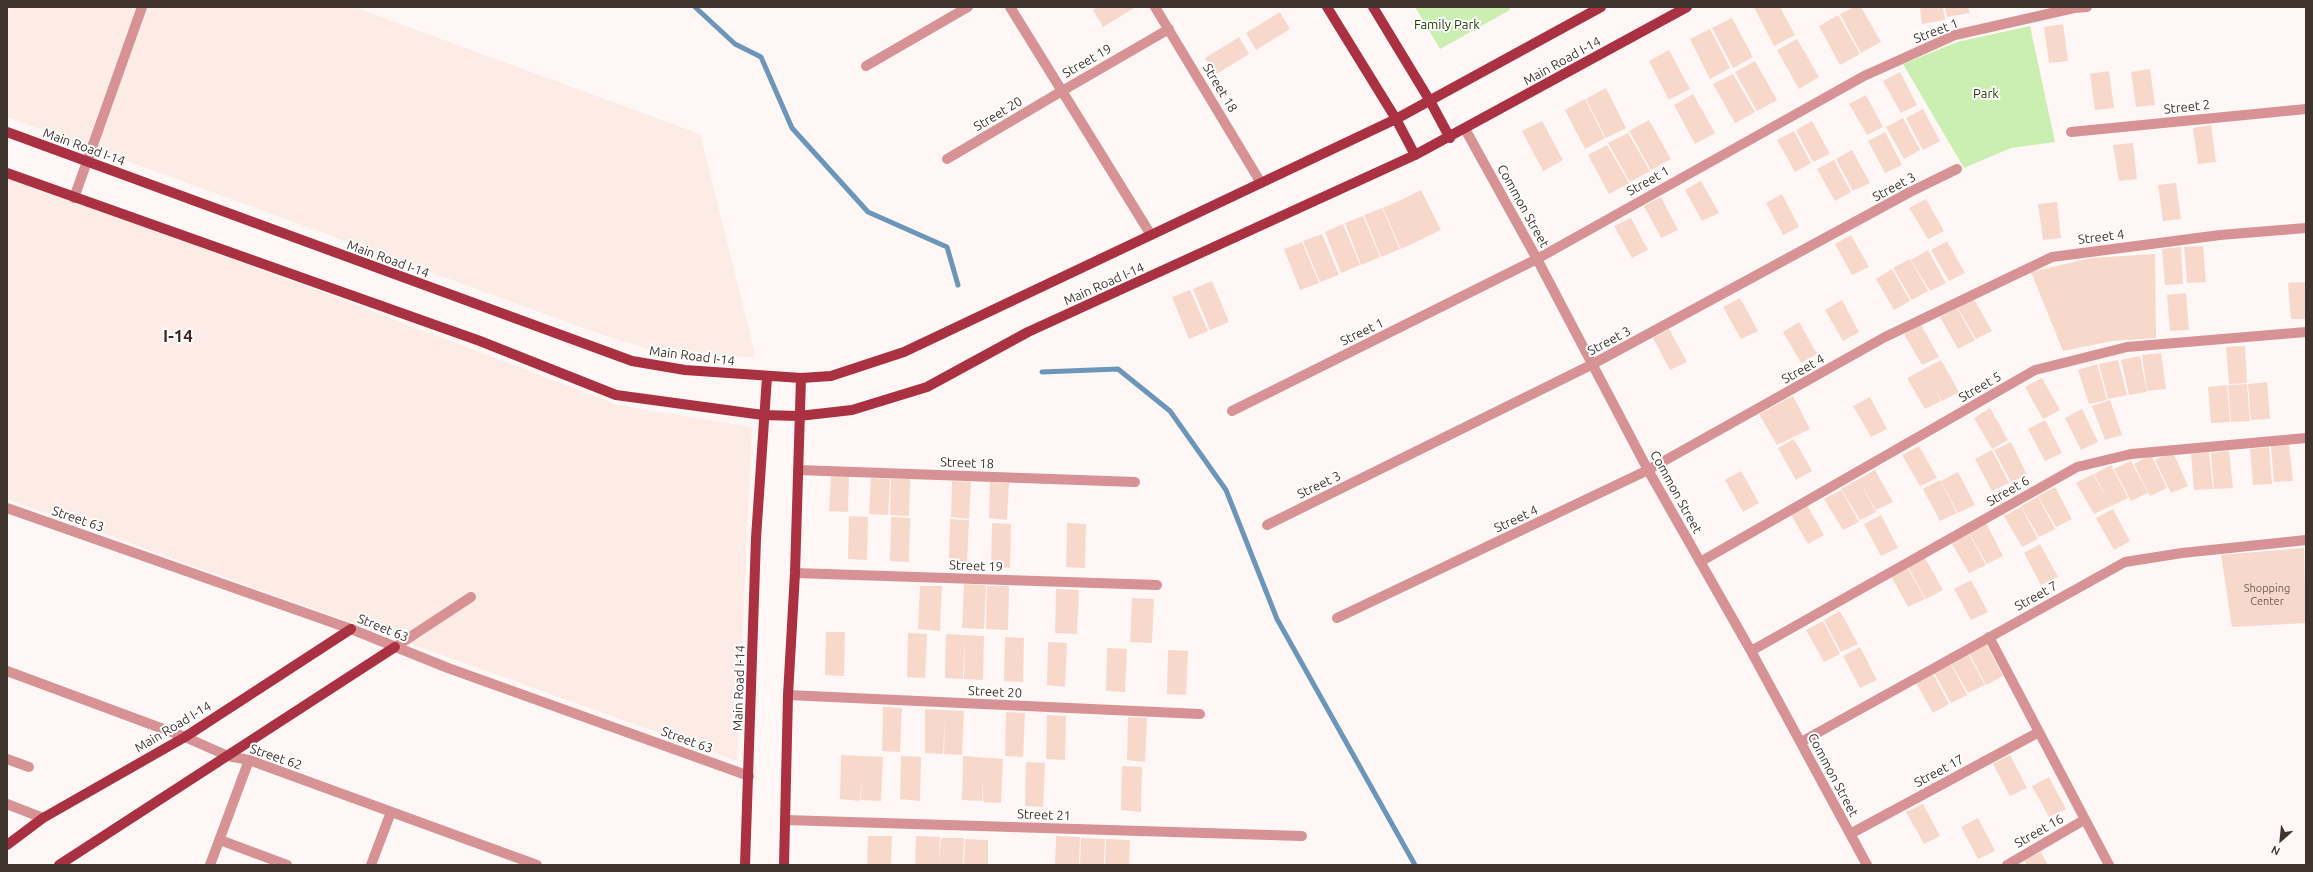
<!DOCTYPE html>
<style>
body{margin:0}
#map{position:relative;width:2313px;height:872px;overflow:hidden;background:#fef7f5;font-family:Ubuntu,sans-serif}
canvas{display:block}
.frame{position:absolute;inset:0;border:8px solid #3f332e;pointer-events:none}
.north{position:absolute;left:2261px;top:820px;width:40px;height:40px;-webkit-text-stroke:3px #fff;paint-order:stroke;rotate:207deg;font-size:11px;font-weight:700;line-height:16px;text-align:center;color:#3f332e}
.north::after{content:'';display:block;margin:auto;width:14px;height:18px;background:#3f332e;clip-path:polygon(50% 0,100% 100%,50% 72%,0 100%)}
</style>
<div id="map">
<canvas width="2313" height="872"></canvas>
<div class="frame"></div>
<div class="north">N</div>
</div>
<script>
const context = document.querySelector('canvas').getContext('2d');
context.lineJoin = 'round';
function paint(path, color) {
  context.fillStyle = color;
  context.fill(path, 'evenodd');
}
function stroke(path, color, width, dash) {
  context.strokeStyle = color;
  context.lineWidth = width;
  context.lineCap = dash ? 'butt' : 'round';
  context.setLineDash(dash || []);
  context.stroke(path);
}
function drawText(font, color, halo, rows, align = 'center') {
  context.font = font + ' Ubuntu,sans-serif';
  context.lineWidth = 4;
  context.setLineDash([]);
  context.textBaseline = 'middle';
  context.strokeStyle = halo;
  context.fillStyle = color;
  for (const [text, x, y, turn = 0] of rows) {
    context.save();
    context.translate(x, y);
    context.rotate((+turn || 0) * Math.PI / 180);
    context.textAlign = isNaN(turn) ? turn : align;
    if (halo) context.strokeText(text, 0, 0);
    context.fillText(text, 0, 0);
    context.restore();
  }
}
paint(new Path2D(`
 M 7,7 L 354,7 L 700,134 L 756,357 L 662,354 L 586,329 L 7,117 Z
 M 7,177 L 320,291 L 618,405 L 752,427 L 737,761 L 7,499 Z`), '#fdece6');
paint(new Path2D(`
 M 1415,7 L 1509,7 L 1510,10 L 1440,49 Z
 M 2030,26 L 2055,142 L 2011,148 L 1964,168 L 1903,64 L 1957,42 Z`), '#caefb1');
stroke(new Path2D(`
 M 695,7 L 735,44 L 761,57 L 792,128 L 868,212 L 947,247 L 958,285
 M 1042,372 L 1118,369 L 1170,411 L 1226,490 L 1277,619 L 1415,865`), '#6c96b9', 5);
paint(new Path2D(`
 M 1098,7 L 1136,7 L 1103,27 L 1093,10 Z
 M 1754,7 L 1780,7 L 1795,35 L 1774,46 Z
 M 1854,7 L 1861,7 L 1881,42 L 1861,53 L 1840,14 Z
 M 1920,7 L 1943,7 L 1945,20 L 1922,24 Z
 M 1945,7 L 1968,7 L 1970,13 L 1947,17 Z
 M 1280,12 L 1290,29 L 1256,50 L 1246,33 Z
 M 1838,15 L 1860,54 L 1840,65 L 1819,26 Z
 M 1732,18 L 1753,57 L 1733,68 L 1712,28 Z
 M 2063,24 L 2068,61 L 2049,63 L 2044,27 Z
 M 1710,29 L 1730,68 L 1710,79 L 1690,39 Z
 M 1239,37 L 1249,54 L 1215,75 L 1205,58 Z
 M 1797,39 L 1819,77 L 1799,89 L 1777,50 Z
 M 1669,50 L 1690,89 L 1669,100 L 1649,61 Z
 M 1755,61 L 1777,100 L 1757,111 L 1735,72 Z
 M 2150,69 L 2155,105 L 2136,107 L 2131,72 Z
 M 2109,71 L 2114,108 L 2095,110 L 2090,74 Z
 M 1900,72 L 1917,105 L 1901,113 L 1883,81 Z
 M 1733,74 L 1755,112 L 1735,123 L 1713,84 Z
 M 1606,88 L 1626,128 L 1606,138 L 1586,99 Z
 M 1693,94 L 1715,133 L 1695,144 L 1674,105 Z
 M 1866,95 L 1883,127 L 1867,135 L 1849,104 Z
 M 1585,99 L 1605,138 L 1585,149 L 1565,110 Z
 M 1923,109 L 1940,141 L 1923,150 L 1906,118 Z
 M 1903,118 L 1920,150 L 1904,159 L 1886,127 Z
 M 1649,120 L 1671,159 L 1651,170 L 1629,131 Z
 M 1542,121 L 1563,160 L 1543,171 L 1522,131 Z
 M 1812,121 L 1830,154 L 1813,162 L 1796,130 Z
 M 2211,125 L 2216,162 L 2198,164 L 2193,128 Z
 M 1794,131 L 1811,163 L 1795,172 L 1777,140 Z
 M 1885,132 L 1902,165 L 1885,173 L 1868,141 Z
 M 1628,133 L 1650,171 L 1630,182 L 1608,143 Z
 M 2133,143 L 2137,179 L 2119,181 L 2113,145 Z
 M 1607,145 L 1629,183 L 1609,194 L 1588,155 Z
 M 1852,150 L 1870,183 L 1853,191 L 1836,159 Z
 M 1834,160 L 1851,192 L 1835,201 L 1817,169 Z
 M 1701,181 L 1719,213 L 1702,221 L 1685,190 Z
 M 2176,183 L 2181,219 L 2163,221 L 2158,185 Z
 M 1421,190 L 1441,230 L 1420,240 L 1401,200 Z
 M 1782,194 L 1799,227 L 1783,235 L 1766,203 Z
 M 1661,197 L 1678,230 L 1661,238 L 1644,206 Z
 M 1926,199 L 1944,231 L 1928,239 L 1909,208 Z
 M 1401,200 L 1420,240 L 1401,249 L 1383,208 Z
 M 2057,202 L 2061,238 L 2043,240 L 2038,204 Z
 M 1382,208 L 1400,249 L 1381,257 L 1364,215 Z
 M 1363,216 L 1380,257 L 1361,265 L 1345,223 Z
 M 1631,218 L 1648,250 L 1632,258 L 1614,226 Z
 M 1343,224 L 1360,265 L 1341,273 L 1325,232 Z
 M 1322,234 L 1339,275 L 1320,282 L 1303,241 Z
 M 1851,235 L 1869,267 L 1852,275 L 1835,244 Z
 M 1947,241 L 1965,273 L 1949,281 L 1931,250 Z
 M 1302,242 L 1319,283 L 1300,290 L 1284,249 Z
 M 2203,246 L 2206,282 L 2187,283 L 2184,247 Z
 M 2181,247 L 2183,284 L 2165,285 L 2162,249 Z
 M 1928,250 L 1946,283 L 1930,291 L 1911,260 Z
 M 2155,254 L 2156,338 L 2112,341 L 2063,351 L 2031,272 L 2091,258 Z
 M 1910,259 L 1928,291 L 1912,300 L 1893,268 Z
 M 1892,269 L 1910,301 L 1894,310 L 1876,279 Z
 M 1212,281 L 1229,322 L 1210,330 L 1193,289 Z
 M 2306,282 L 2306,319 L 2291,319 L 2288,283 Z
 M 1190,290 L 1208,331 L 1189,339 L 1172,297 Z
 M 2186,293 L 2189,330 L 2170,331 L 2167,295 Z
 M 1740,298 L 1758,331 L 1741,339 L 1723,307 Z
 M 1974,299 L 1992,331 L 1976,339 L 1958,308 Z
 M 1842,300 L 1859,332 L 1843,341 L 1825,310 Z
 M 1957,308 L 1975,340 L 1958,349 L 1940,317 Z
 M 1799,322 L 1817,354 L 1801,363 L 1783,332 Z
 M 1921,325 L 1939,357 L 1922,365 L 1904,334 Z
 M 1669,329 L 1687,362 L 1670,370 L 1653,338 Z
 M 2245,346 L 2247,383 L 2229,384 L 2226,347 Z
 M 2161,353 L 2166,389 L 2147,391 L 2142,355 Z
 M 2140,356 L 2147,392 L 2129,395 L 2121,360 Z
 M 1941,360 L 1959,392 L 1942,401 L 1933,385 L 1941,401 L 1925,409 L 1907,378 Z
 M 2118,360 L 2127,395 L 2108,399 L 2099,364 Z
 M 2097,364 L 2107,400 L 2089,404 L 2078,370 Z
 M 2042,378 L 2060,410 L 2043,419 L 2025,387 Z
 M 2267,382 L 2270,419 L 2251,420 L 2248,384 Z
 M 2247,384 L 2250,421 L 2231,422 L 2228,385 Z
 M 2227,385 L 2230,422 L 2211,423 L 2208,387 Z
 M 1793,396 L 1810,429 L 1777,445 L 1759,414 Z
 M 1870,397 L 1887,429 L 1871,437 L 1853,406 Z
 M 2110,400 L 2122,435 L 2105,440 L 2092,406 Z
 M 1990,408 L 2008,440 L 1992,449 L 1974,418 Z
 M 2082,409 L 2098,442 L 2081,450 L 2065,418 Z
 M 2045,420 L 2062,453 L 2045,461 L 2028,429 Z
 M 1794,439 L 1812,471 L 1796,480 L 1778,448 Z
 M 2011,442 L 2027,475 L 2011,482 L 1994,450 Z
 M 2289,444 L 2293,481 L 2274,482 L 2271,446 Z
 M 1919,446 L 1937,478 L 1920,486 L 1902,455 Z
 M 2269,447 L 2272,484 L 2253,485 L 2250,449 Z
 M 1992,450 L 2009,483 L 1992,491 L 1975,459 Z
 M 2229,451 L 2233,488 L 2214,489 L 2211,453 Z
 M 2173,452 L 2188,486 L 2171,493 L 2155,460 Z
 M 2209,452 L 2213,489 L 2194,490 L 2191,454 Z
 M 2151,455 L 2167,488 L 2150,496 L 2134,464 Z
 M 2131,461 L 2148,493 L 2131,501 L 2114,469 Z
 M 2111,465 L 2128,498 L 2111,506 L 2094,474 Z
 M 1875,470 L 1893,502 L 1876,510 L 1860,482 L 1876,512 L 1860,520 L 1841,489 Z
 M 1741,471 L 1759,503 L 1743,512 L 1725,480 Z
 M 1958,472 L 1975,505 L 1958,513 L 1941,481 Z
 M 2093,474 L 2111,506 L 2094,514 L 2076,483 Z
 M 831,475 L 849,476 L 848,512 L 829,511 Z
 M 871,478 L 890,479 L 888,515 L 869,514 Z
 M 891,479 L 910,479 L 909,516 L 890,515 Z
 M 1940,480 L 1957,513 L 1940,521 L 1923,489 Z
 M 952,481 L 971,482 L 969,519 L 951,517 Z
 M 990,482 L 1009,483 L 1007,520 L 989,518 Z
 M 2055,487 L 2072,519 L 2056,527 L 2038,496 Z
 M 1841,490 L 1859,522 L 1843,530 L 1824,499 Z
 M 2038,497 L 2055,529 L 2039,537 L 2021,506 Z
 M 1806,503 L 1824,535 L 1808,544 L 1790,513 Z
 M 2021,507 L 2038,539 L 2022,547 L 2004,516 Z
 M 2113,509 L 2130,541 L 2114,550 L 2096,518 Z
 M 1881,515 L 1898,548 L 1881,556 L 1864,524 Z
 M 849,516 L 868,517 L 867,560 L 848,559 Z
 M 891,517 L 910,518 L 909,562 L 890,561 Z
 M 950,519 L 969,520 L 967,564 L 949,563 Z
 M 992,523 L 1011,524 L 1010,568 L 991,567 Z
 M 1067,523 L 1086,524 L 1085,568 L 1066,567 Z
 M 1986,523 L 2003,556 L 1987,564 L 1969,533 Z
 M 1968,532 L 1986,565 L 1969,573 L 1951,542 Z
 M 2040,544 L 2058,577 L 2041,585 L 2024,553 Z
 M 2304,548 L 2306,623 L 2232,627 L 2221,555 Z
 M 1925,558 L 1943,590 L 1926,599 L 1908,567 Z
 M 1907,567 L 1925,599 L 1908,607 L 1891,576 Z
 M 1971,580 L 1988,612 L 1971,620 L 1954,589 Z
 M 964,584 L 986,585 L 984,629 L 962,628 Z
 M 920,586 L 942,586 L 940,631 L 918,629 Z
 M 987,586 L 1009,586 L 1008,630 L 986,629 Z
 M 1056,589 L 1079,590 L 1077,634 L 1055,633 Z
 M 1132,598 L 1154,599 L 1152,643 L 1130,642 Z
 M 1840,611 L 1858,644 L 1841,652 L 1824,620 Z
 M 1823,621 L 1840,654 L 1824,662 L 1806,630 Z
 M 826,632 L 845,632 L 844,676 L 825,675 Z
 M 908,633 L 927,634 L 925,678 L 907,677 Z
 M 946,634 L 965,635 L 963,679 L 945,678 Z
 M 965,635 L 984,636 L 983,680 L 964,679 Z
 M 1005,637 L 1024,638 L 1023,682 L 1004,681 Z
 M 1048,642 L 1067,643 L 1065,687 L 1047,685 Z
 M 1986,644 L 2003,676 L 1986,685 L 1969,653 Z
 M 1860,647 L 1877,680 L 1860,688 L 1843,656 Z
 M 1107,648 L 1127,649 L 1125,692 L 1106,691 Z
 M 1168,650 L 1188,651 L 1186,695 L 1167,694 Z
 M 1967,652 L 1985,685 L 1968,693 L 1950,661 Z
 M 1950,662 L 1967,695 L 1951,703 L 1933,671 Z
 M 1932,672 L 1949,704 L 1933,713 L 1915,681 Z
 M 883,707 L 902,708 L 900,752 L 882,751 Z
 M 925,709 L 964,711 L 962,755 L 944,754 L 945,718 L 943,754 L 925,753 Z
 M 1006,712 L 1025,713 L 1023,757 L 1005,756 Z
 M 1047,715 L 1066,716 L 1065,760 L 1046,759 Z
 M 1128,717 L 1147,718 L 1145,762 L 1127,760 Z
 M 841,755 L 883,757 L 881,801 L 861,800 L 862,776 L 860,801 L 840,799 Z
 M 2010,755 L 2027,788 L 2010,796 L 1993,764 Z
 M 901,756 L 921,757 L 920,801 L 900,799 Z
 M 963,756 L 1003,759 L 1001,803 L 983,802 L 983,777 L 982,801 L 962,800 Z
 M 1026,762 L 1045,763 L 1043,807 L 1025,806 Z
 M 1122,766 L 1142,767 L 1141,812 L 1121,810 Z
 M 2049,777 L 2066,809 L 2049,817 L 2032,786 Z
 M 1923,804 L 1940,836 L 1924,844 L 1906,812 Z
 M 1978,818 L 1995,851 L 1978,859 L 1961,827 Z
 M 868,836 L 892,836 L 891,865 L 867,865 Z
 M 916,836 L 940,837 L 939,865 L 915,865 Z
 M 1056,836 L 1080,837 L 1079,865 L 1055,865 Z
 M 941,838 L 964,838 L 963,865 L 939,865 Z
 M 1081,838 L 1105,839 L 1104,865 L 1080,865 Z
 M 965,839 L 988,840 L 988,865 L 964,865 Z
 M 1106,839 L 1130,840 L 1129,865 L 1105,865 Z
 M 2041,852 L 2048,865 L 2027,865 L 2024,860 Z`), '#f8d8cb');
stroke(new Path2D(`
 M 1010,7 L 1062,91 L 1169,29
 M 1155,7 L 1261,183
 M 866,66 L 968,7
 M 1465,129 L 1537,259 L 1648,470 L 1751,651 L 1867,865
 M 2071,132 L 2306,109
 M 947,159 L 1062,91 L 1151,235
 M 74,198 L 142,7
 M 1232,411 L 1537,259 L 1864,76 L 1955,35 L 2074,8 L 2087,7
 M 798,470 L 1135,482
 M 7,508 L 351,629 L 448,668 L 749,776
 M 1267,525 L 1591,365 L 1910,192 L 1957,169
 M 1700,562 L 2035,370 L 2127,347 L 2306,332
 M 795,573 L 1157,585
 M 1337,618 L 1648,470 L 1885,337 L 2052,257 L 2220,235 L 2306,228
 M 1989,637 L 2109,865
 M 395,647 L 471,597
 M 1751,651 L 2077,467 L 2131,454 L 2306,438
 M 7,671 L 185,737 L 228,756 L 249,760 L 537,865
 M 788,695 L 1200,714
 M 1801,742 L 2125,562 L 2182,553 L 2306,540
 M 7,759 L 29,767
 M 7,804 L 43,818
 M 785,820 L 1302,836
 M 1850,834 L 2039,732
 M 220,840 L 287,865
 M 210,865 L 249,760
 M 371,865 L 391,812
 M 2007,865 L 2084,820`), '#d69294', 10);
stroke(new Path2D(`
 M 1327,7 L 1396,119 L 1415,155
 M 1373,7 L 1430,101 L 1450,138
 M 7,132 L 632,361 L 685,370 L 801,378 L 831,376 L 904,352 L 1396,119 L 1601,7
 M 7,173 L 480,341 L 616,395 L 763,415 L 799,416 L 852,410 L 927,387 L 1028,332 L 1415,155 L 1687,7
 M 7,845 L 43,818 L 185,737 L 351,629
 M 59,865 L 395,647
 M 745,865 L 756,538 L 767,377
 M 784,865 L 788,695 L 795,573 L 801,378`), '#aa3142', 10);
drawText('11px', '#6d5c55', null, [
 ["Shopping",2267,588],
 ["Center",2267,601]
]);
drawText('13px', '#223f02', '#fff', [
 ["Family Park",1447,25],
 ["Park",1986,94]
]);
drawText('13px', '#3f332e', '#fff', [
 ["Street 1",1936,31,-21],
 ["Street 19",1087,61,-30],
 ["Main Road I-14",1562,61,-29],
 ["Street 18",1220,88,59],
 ["Street 2",2187,107,-6],
 ["Street 20",998,114,-31],
 ["Main Road I-14",84,147,20],
 ["Street 1",1648,181,-29],
 ["Street 3",1894,187,-28],
 ["Common Street",1523,206,61],
 ["Street 4",2101,237,-7],
 ["Main Road I-14",388,259,20],
 ["Main Road I-14",1104,284,-24],
 ["Street 1",1362,332,-26],
 ["Street 3",1609,341,-28],
 ["Main Road I-14",692,356,7],
 ["Street 4",1803,369,-29],
 ["Street 5",1980,387,-30],
 ["Street 18",967,463,2],
 ["Street 3",1319,485,-26],
 ["Street 6",2008,491,-30],
 ["Common Street",1676,492,61],
 ["Street 63",78,519,19],
 ["Street 4",1516,519,-25],
 ["Street 19",976,566,2],
 ["Street 7",2036,596,-29],
 ["Street 63",383,628,22],
 ["Main Road I-14",739,688,-88],
 ["Street 20",995,692,3],
 ["Main Road I-14",173,727,-31],
 ["Street 63",687,740,20],
 ["Street 62",276,757,19],
 ["Street 17",1939,771,-28],
 ["Common Street",1833,775,62],
 ["Street 21",1044,815,2],
 ["Street 16",2039,831,-30]
]);
drawText('bold 17px', '#40281f', '#fff', [
 ["I-14",178,336]
]);
</script>
